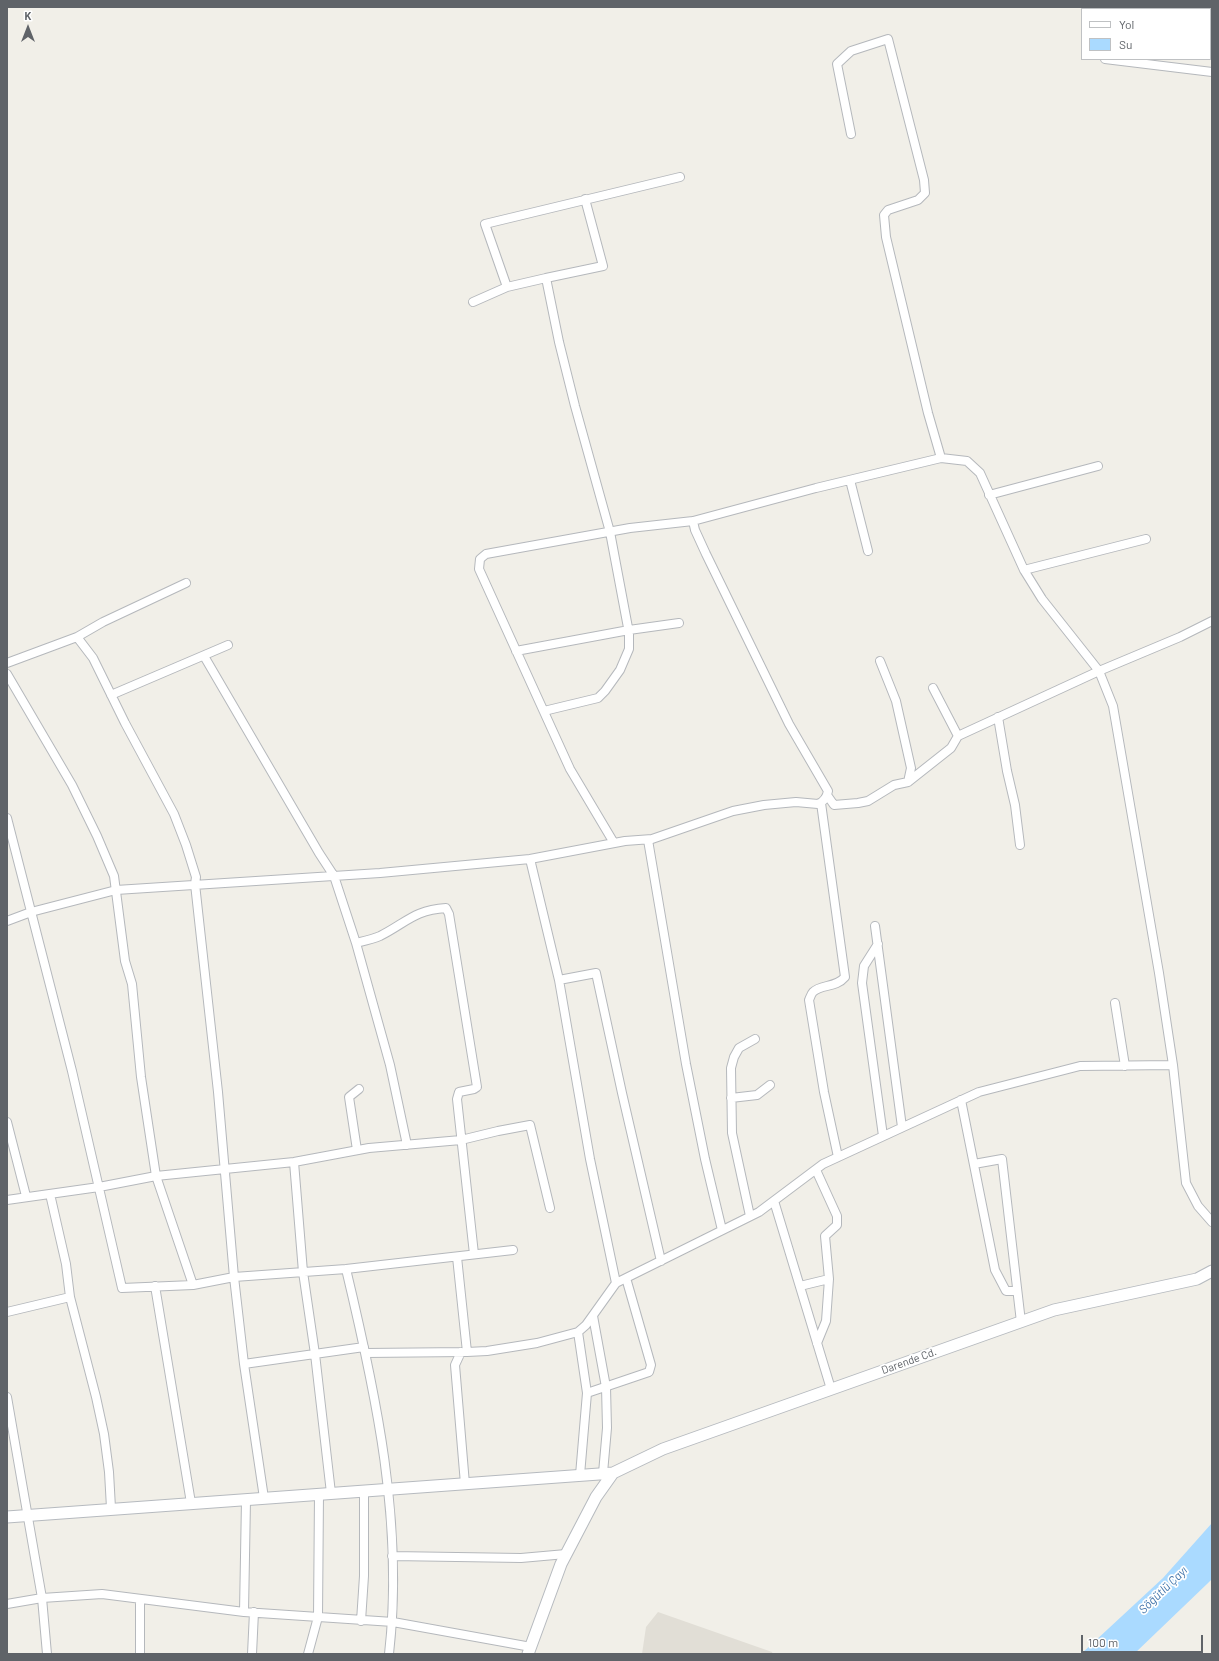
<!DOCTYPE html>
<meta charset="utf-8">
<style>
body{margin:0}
#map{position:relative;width:1219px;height:1661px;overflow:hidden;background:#f1efe8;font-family:Barlow,sans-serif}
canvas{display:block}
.frame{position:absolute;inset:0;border:8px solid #5f6368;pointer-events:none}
.legend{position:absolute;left:1081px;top:8px;width:130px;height:52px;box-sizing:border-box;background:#fff;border:1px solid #bfc1c3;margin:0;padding:5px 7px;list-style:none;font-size:12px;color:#5f6368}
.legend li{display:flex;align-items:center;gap:8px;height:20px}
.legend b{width:20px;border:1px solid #bfc1c3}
.north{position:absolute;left:8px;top:8px;width:40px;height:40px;-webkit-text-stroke:3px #fff;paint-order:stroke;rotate:0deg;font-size:11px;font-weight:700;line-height:16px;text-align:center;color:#5f6368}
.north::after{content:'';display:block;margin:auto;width:14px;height:18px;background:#5f6368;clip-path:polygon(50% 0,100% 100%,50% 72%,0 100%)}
.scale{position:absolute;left:1081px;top:1635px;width:122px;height:18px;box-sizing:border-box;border:2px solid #5f6368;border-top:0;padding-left:5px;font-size:12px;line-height:14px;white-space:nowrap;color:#5f6368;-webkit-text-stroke:3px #fff;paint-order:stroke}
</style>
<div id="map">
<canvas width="1219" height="1661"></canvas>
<div class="frame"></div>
<ul class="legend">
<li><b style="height:5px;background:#fff"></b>Yol</li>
<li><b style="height:11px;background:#aadaff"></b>Su</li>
</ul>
<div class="north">K</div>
<div class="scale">100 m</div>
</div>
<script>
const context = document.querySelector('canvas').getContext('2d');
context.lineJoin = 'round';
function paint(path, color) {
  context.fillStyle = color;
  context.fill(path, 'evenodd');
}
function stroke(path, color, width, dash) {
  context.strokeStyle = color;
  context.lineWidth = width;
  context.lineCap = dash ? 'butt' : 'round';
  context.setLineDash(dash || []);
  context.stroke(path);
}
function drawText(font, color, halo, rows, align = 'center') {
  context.font = font + ' Barlow,sans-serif';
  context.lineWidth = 3.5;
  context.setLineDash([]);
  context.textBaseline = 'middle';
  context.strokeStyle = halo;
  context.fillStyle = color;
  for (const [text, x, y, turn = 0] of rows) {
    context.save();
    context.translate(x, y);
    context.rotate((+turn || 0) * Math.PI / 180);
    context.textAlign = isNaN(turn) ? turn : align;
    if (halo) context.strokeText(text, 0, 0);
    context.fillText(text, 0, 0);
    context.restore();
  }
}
paint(new Path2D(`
 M 658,1612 L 772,1652 L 773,1654 L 642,1654 L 646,1627 Z`), '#e1ded6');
paint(new Path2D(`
 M 1212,1523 L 1212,1579 L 1207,1584 L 1134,1654 L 1081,1654 L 1163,1578 Z`), '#aadaff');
const street = new Path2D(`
 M 1105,59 L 1212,72
 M 851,134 L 837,64 L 851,51 L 888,39 L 924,180 L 925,193 L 918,200 L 888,210 L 884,215 L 886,237 L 928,413 L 941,458
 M 507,287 L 485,224 L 680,177
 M 473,302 L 507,287 L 546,278
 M 850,480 L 868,551
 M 989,495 L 1098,466
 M 1024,570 L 1146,539
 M 77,637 L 103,622 L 186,583
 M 516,651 L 629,630 L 679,623
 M 204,656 L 319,853 L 334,876 L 356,943 L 390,1065 L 407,1145
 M 880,661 L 896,701 L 911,768 L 908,782
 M 7,663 L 77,637 L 93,658 L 125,723 L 174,814 L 186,845 L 196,877 L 195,884 L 218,1092 L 234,1277 L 244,1364 L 264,1498
 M 7,674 L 72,785 L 97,836 L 114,876 L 125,961 L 132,984 L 141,1077 L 156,1176 L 193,1285
 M 933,688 L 958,736
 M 111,695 L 228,645
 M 544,711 L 598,698 L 605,691 L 620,670 L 629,649 L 629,633 L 610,532 L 575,406 L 559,342 L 546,278 L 603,266 L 585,199
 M 998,717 L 1007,771 L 1015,805 L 1020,845
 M 827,795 L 834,805 L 858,803 L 868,801 L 894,785 L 908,782 L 951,748 L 958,736 L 1099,671 L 1180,637 L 1212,621
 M 821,803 L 845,977 C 836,988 821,984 813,992 C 811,994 810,998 809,1000 L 824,1092 L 838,1157
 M 7,818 L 72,1071 L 122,1288 L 193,1285 L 234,1277 L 346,1269 L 513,1250
 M 648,840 L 686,1064 L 705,1159 L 722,1230
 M 614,843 L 570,769 L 479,569 L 480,559 L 486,554 L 630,528 L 693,521 L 816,488 L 941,458 L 967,461 L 980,473 L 1024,570 L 1042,599 L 1099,671 L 1113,706 L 1159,973 L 1173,1065 L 1186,1183 L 1198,1206 L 1212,1222
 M 530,859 L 559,980 L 590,1159 L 616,1283
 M 7,921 L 31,912 L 116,890 L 380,873 L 530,859 L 625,841 L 652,839 L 733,811 L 764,805 L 796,802 L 818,804 C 823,802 827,797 828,791 L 789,724 L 706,554 L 695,530 L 693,521
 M 875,926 L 902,1127
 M 356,943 C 364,941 373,939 380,936 C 406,923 414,910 446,908 L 449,914 L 477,1087 L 474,1089 L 459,1092 L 457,1099 L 474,1254
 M 878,944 L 864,966 L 862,983 L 883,1136
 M 559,980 L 596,973 L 622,1093 L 661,1261
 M 1115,1003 L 1125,1066
 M 731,1098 L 757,1095 L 770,1085
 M 961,1100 L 995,1270 L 1006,1291 L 1017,1291
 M 7,1122 L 26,1196
 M 357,1150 L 349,1097 L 359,1089
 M 294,1162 L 303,1272 L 315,1354 L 331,1493
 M 974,1164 L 1002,1159 L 1021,1322
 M 50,1194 L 66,1264 L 70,1297 L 96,1397 L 104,1434 L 109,1472 L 111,1508
 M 7,1200 L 99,1187 L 156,1176 L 294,1162 L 369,1148 L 461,1140 L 498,1131 L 530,1125 L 550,1208
 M 774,1201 L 831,1389
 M 750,1216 L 732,1133 L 731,1068 L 734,1057 L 739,1048 L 755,1039
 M 457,1257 L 467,1352 L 487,1351 L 537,1343 L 578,1332 L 586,1325 L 616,1283 L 759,1212 L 823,1164 L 979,1092 L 1080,1066 L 1173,1065
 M 346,1269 C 376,1394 404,1524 389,1654
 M 155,1286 L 191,1503
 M 800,1286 L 829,1279 L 825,1236 L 837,1225 L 837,1216 L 816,1170
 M 7,1312 L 70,1297
 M 593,1316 L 606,1387 L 607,1428 L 603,1473
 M 578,1332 L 587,1393 L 580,1475
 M 817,1343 L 826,1321 L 829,1279
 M 461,1352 L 455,1365 L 465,1484
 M 366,1353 L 465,1352
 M 244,1364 L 364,1347
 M 587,1393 L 649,1372 L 651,1365 L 626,1278
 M 7,1397 L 42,1598 L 47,1654
 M 392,1556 L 521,1558 L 566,1554
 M 7,1604 L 42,1598 L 102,1594 L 244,1612 L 393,1622 L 531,1647
 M 244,1612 L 246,1500
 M 361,1621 L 364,1576 L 364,1491
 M 140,1654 L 140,1599
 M 252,1654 L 254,1612
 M 308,1654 L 318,1617 L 319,1494`);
const secondary = new Path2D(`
 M 7,1517 L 613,1473 L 663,1449 L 1054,1310 L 1197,1279 L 1212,1271
 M 528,1654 L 561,1564 L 596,1497 L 613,1473`);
stroke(street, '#b5b8bc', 10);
stroke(secondary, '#b6babf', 13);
stroke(street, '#fff', 8);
stroke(secondary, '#fff', 11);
drawText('11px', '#5f6368', '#fff', [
 ["Darende Cd.",909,1361,-20]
]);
drawText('italic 12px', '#4174aa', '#fff', [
 ["Söğütlü Çayı",1163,1590,-44]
]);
</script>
